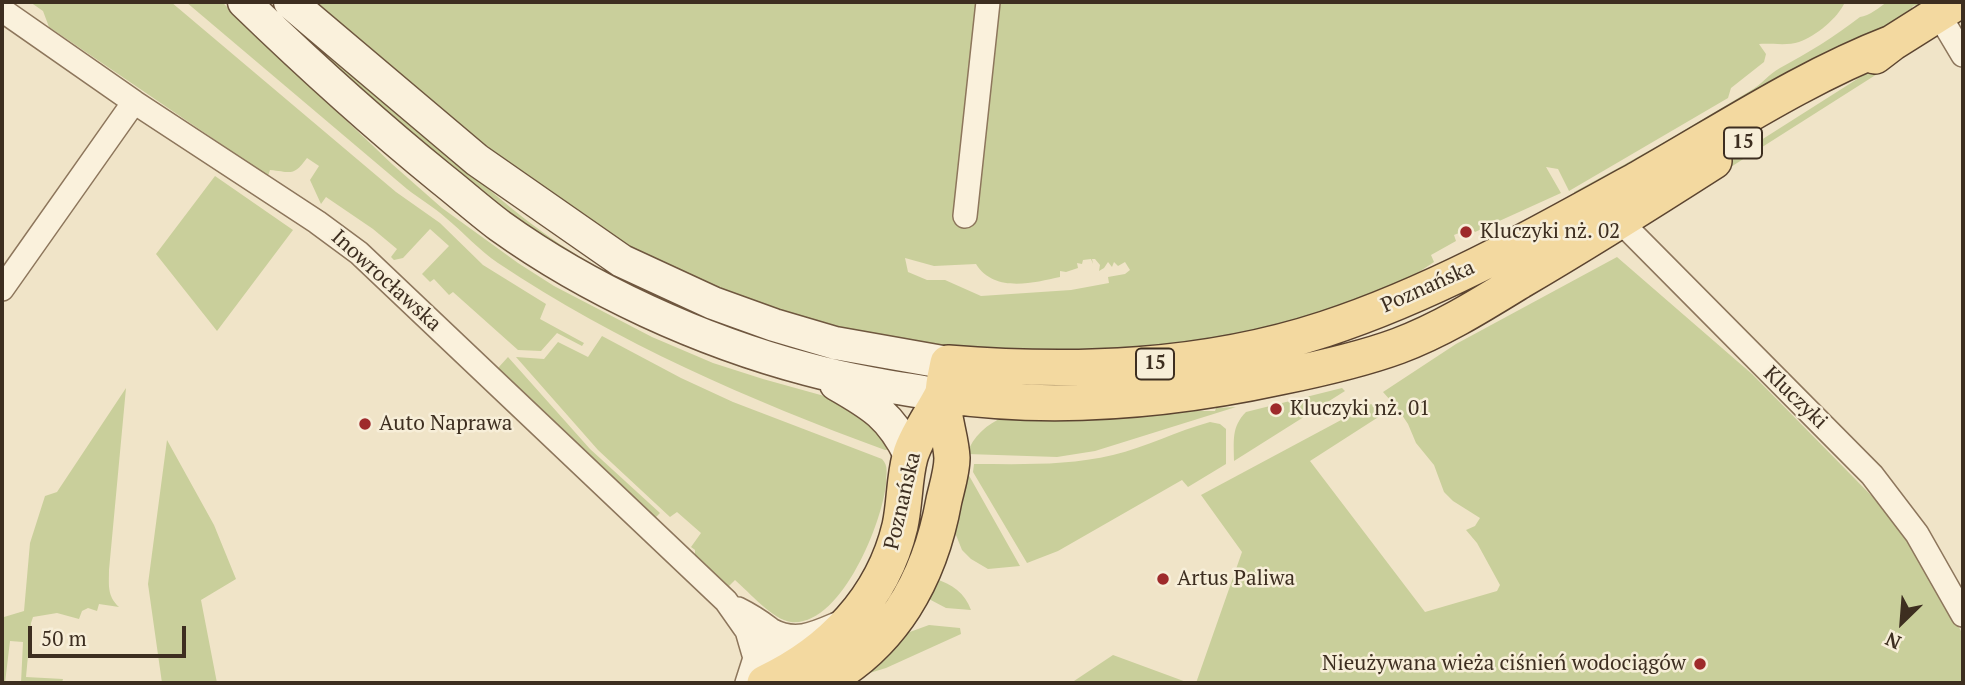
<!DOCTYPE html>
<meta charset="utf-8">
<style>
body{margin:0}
#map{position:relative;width:1965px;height:685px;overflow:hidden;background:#f0e4c8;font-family:"PT Serif",serif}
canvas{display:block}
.frame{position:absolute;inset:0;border:4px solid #3d2e20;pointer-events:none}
.north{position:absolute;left:1867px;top:587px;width:70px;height:70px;-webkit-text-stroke:5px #f7eed8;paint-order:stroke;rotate:205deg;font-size:19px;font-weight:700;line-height:28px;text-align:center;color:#3d2e20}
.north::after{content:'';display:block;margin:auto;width:24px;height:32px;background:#3d2e20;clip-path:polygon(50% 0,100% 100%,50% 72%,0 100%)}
.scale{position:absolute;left:28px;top:626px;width:158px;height:32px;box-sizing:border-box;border:4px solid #3d2e20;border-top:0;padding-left:9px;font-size:21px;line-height:24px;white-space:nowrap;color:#3d2e20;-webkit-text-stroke:5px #f7eed8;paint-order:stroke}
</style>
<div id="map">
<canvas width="1965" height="685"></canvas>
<div class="frame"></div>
<div class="north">N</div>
<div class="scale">50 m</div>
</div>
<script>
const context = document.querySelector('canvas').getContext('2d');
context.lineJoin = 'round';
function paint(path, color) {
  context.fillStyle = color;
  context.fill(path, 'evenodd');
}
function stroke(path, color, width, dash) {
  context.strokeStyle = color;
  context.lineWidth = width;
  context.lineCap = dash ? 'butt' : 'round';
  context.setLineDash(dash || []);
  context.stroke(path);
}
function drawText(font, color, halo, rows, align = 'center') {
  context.font = font + ' "PT Serif",serif';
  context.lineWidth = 5;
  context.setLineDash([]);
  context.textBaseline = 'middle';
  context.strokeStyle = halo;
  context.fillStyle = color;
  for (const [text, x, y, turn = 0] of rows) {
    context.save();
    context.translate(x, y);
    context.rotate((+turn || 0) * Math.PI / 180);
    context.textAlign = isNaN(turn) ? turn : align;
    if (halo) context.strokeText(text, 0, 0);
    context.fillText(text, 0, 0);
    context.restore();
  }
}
paint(new Path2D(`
 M 30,2 L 171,2 L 396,192 L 440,223 L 483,265 L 546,304 L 540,319 L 584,343 L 582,346 L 557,333 L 541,351 L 518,350 L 453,292 L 449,295 L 434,279 L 430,282 L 422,274 L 449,246 L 430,229 L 403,258 L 394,260 L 391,257 L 397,249 L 373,229 L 326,197 L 321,204 L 310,180 L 319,166 L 307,158 C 293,177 292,172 270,170 L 268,176 L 49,27 L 43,11 Z
 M 186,2 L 222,2 L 392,164 L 442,208 L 518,263 L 554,286 L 652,337 L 713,363 L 763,379 L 853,404 L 895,449 L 885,450 C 749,400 618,343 498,263 C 479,250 463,232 446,218 C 434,207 420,199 407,189 Z
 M 265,2 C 326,53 387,104 448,154 C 489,189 530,227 577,255 C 674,313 773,345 883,371 L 850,368 L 705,324 L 547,243 L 439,166 Z
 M 301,2 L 1845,2 C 1838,18 1816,36 1799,42 C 1788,46 1771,43 1759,44 L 1766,54 L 1764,62 L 1731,88 L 1728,98 L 1569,191 L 1558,169 L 1546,167 L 1561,193 L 1475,232 L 1471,228 L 1454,235 L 1456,241 L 1431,255 L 1434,262 L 1398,286 L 1349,305 L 1255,331 L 1173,346 L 1086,353 L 954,349 L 858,332 L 771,307 L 717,288 L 630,247 L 591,225 L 529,186 ZM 905,258 L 934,266 L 976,264 C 994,293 1033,283 1060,277 L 1060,271 L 1066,272 L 1078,268 L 1077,263 L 1082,264 L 1083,260 L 1091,259 L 1093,264 L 1092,259 L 1095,259 L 1100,265 L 1099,271 L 1104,268 L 1108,262 L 1112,267 L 1114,262 L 1118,266 L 1125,262 L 1130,270 L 1125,274 L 1108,277 L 1109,283 L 1071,290 L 981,296 L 945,280 L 927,280 L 908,272 Z
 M 1887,2 L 1919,2 L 1919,6 L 1917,9 L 1915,5 L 1912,7 L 1914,12 L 1579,202 L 1574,192 C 1634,160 1692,126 1750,91 C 1761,85 1769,74 1780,68 C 1808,53 1834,37 1860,17 C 1869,16 1880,7 1887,2 Z
 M 1935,35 L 1937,36 L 1641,224 L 1643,215 L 1925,36 Z
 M 215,176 L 293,230 L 217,331 L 156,254 Z
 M 1617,257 L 1752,374 L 1911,536 L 1963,635 L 1963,683 L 1196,683 L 1242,552 L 1201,495 L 1371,404 L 1376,407 L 1380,416 L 1310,461 L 1425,612 L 1497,591 L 1500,585 L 1477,543 L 1466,530 L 1475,526 L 1480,518 L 1453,501 L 1444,492 L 1434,465 L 1416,443 L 1408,424 L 1398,409 L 1383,392 L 1456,344 Z
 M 602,336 L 681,378 L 733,402 L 882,459 C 889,466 886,474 886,484 C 882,523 841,627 791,622 C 773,620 749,592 735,580 L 728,587 L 695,556 L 695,550 L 691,547 L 701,533 L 677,512 L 670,517 L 598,450 L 516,357 L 544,359 L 558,342 L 588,357 Z
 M 508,357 L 590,449 L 660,513 L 655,518 L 498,368 Z
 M 126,388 L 109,570 C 109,585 107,596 119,607 L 99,604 L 97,611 L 88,608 L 82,611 L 79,619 L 57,613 L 33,617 L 31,623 L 26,677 L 63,679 L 62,683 L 21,683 L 23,642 L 10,641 L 5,683 L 2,683 L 2,622 L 4,617 L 24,611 L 30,543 L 45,496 L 57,492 Z
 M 1342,388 L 1345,391 L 1234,461 C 1234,441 1231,427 1246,412 Z
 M 1236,407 L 1095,451 L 1057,457 L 967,454 C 973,436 987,424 1004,417 L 1153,411 L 1215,411 L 1216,408 Z
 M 1210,422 L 1220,424 L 1226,429 L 1226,464 L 1188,487 L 1182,480 L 1058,551 L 1027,563 L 973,472 L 974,464 C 1021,464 1067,466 1113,455 C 1146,447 1177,431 1210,422 Z
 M 167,440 L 214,525 L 236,579 L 201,600 L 217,683 L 162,683 L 148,584 Z
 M 967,472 L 1020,566 L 988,569 L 971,559 L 962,550 L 954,530 Z
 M 935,579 C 952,584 965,593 971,610 L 946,608 L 927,598 Z
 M 929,625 L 960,628 L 961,634 L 886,668 L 863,675 L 907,633 Z
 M 1113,655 L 1189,683 L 1071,683 Z`), '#c9cf9b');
const street = new Path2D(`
 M 2,10 L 134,102 L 317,222 L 359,253 L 726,601 L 745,628 L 778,665 L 790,671 L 795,679
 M 1938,13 L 1963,55
 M 1610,211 L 1872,475 L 1917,534 L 1963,615
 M 965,216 L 988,2
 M 2,289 L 134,102
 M 738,609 C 754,617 786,637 792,654 C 793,658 791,666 790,671
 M 771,630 C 795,643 814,634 837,624
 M 747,683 L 755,658 L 748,634`);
const secondary = new Path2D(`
 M 244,2 C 308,64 373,123 442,179 C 461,194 480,211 500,226 C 589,290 701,341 807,369 C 851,381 897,388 942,395
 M 290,2 L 477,160 L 622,261 L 713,303 L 774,325 L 835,343 L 948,363
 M 836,384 C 873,405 891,416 910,455`);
const primary = new Path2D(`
 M 1875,56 L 1892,43 L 1957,2
 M 942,395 C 1055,411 1169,401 1280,377 C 1319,369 1360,360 1398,346 C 1441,330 1481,305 1520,281 C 1585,243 1650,202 1714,161
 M 765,683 C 831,652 883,598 900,526 C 905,503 904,479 910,457 C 915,438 933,413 942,395
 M 821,683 C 893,645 930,578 944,500 C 947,487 952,471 952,458 C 951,437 942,416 943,395 C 943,384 946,373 948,363 C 1074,373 1203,369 1325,329 C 1435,293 1539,234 1640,178 C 1723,131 1804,77 1892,43`);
stroke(street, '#8d765c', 26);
stroke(secondary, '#6f573f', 35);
stroke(primary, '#5b4430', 38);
stroke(street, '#faf1dc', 23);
stroke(secondary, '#faf1dc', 32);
stroke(primary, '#f3d9a0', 35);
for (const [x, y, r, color] of [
 [1466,232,7,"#9e2a2b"],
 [1276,409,7,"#9e2a2b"],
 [365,424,7,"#9e2a2b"],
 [1163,579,7,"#9e2a2b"],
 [1700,664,7,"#9e2a2b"]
]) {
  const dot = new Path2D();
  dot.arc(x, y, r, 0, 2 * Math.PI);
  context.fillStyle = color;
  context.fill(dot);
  stroke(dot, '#f7eed8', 2.5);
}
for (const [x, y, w] of [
 [1743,143,38],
 [1155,364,38]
]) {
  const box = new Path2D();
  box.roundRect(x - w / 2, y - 15.5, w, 31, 5);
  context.fillStyle = '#f7eed8';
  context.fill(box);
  stroke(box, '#3d2e20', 2);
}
drawText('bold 19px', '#3d2e20', null, [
 ["15",1743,143],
 ["15",1155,364]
]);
drawText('21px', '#3d2e20', '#f7eed8', [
 ["Kluczyki nż. 02",1480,232],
 ["Kluczyki nż. 01",1290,409],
 ["Auto Naprawa",379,424],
 ["Artus Paliwa",1177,579],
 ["Nieużywana wieża ciśnień wodociągów",1686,664,"right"]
], 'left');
drawText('21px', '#3d2e20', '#f7eed8', [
 ["Inowrocławska",386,281,42],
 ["Poznańska",1428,287,-24],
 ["Kluczyki",1795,398,44],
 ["Poznańska",903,501,-77]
]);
</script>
